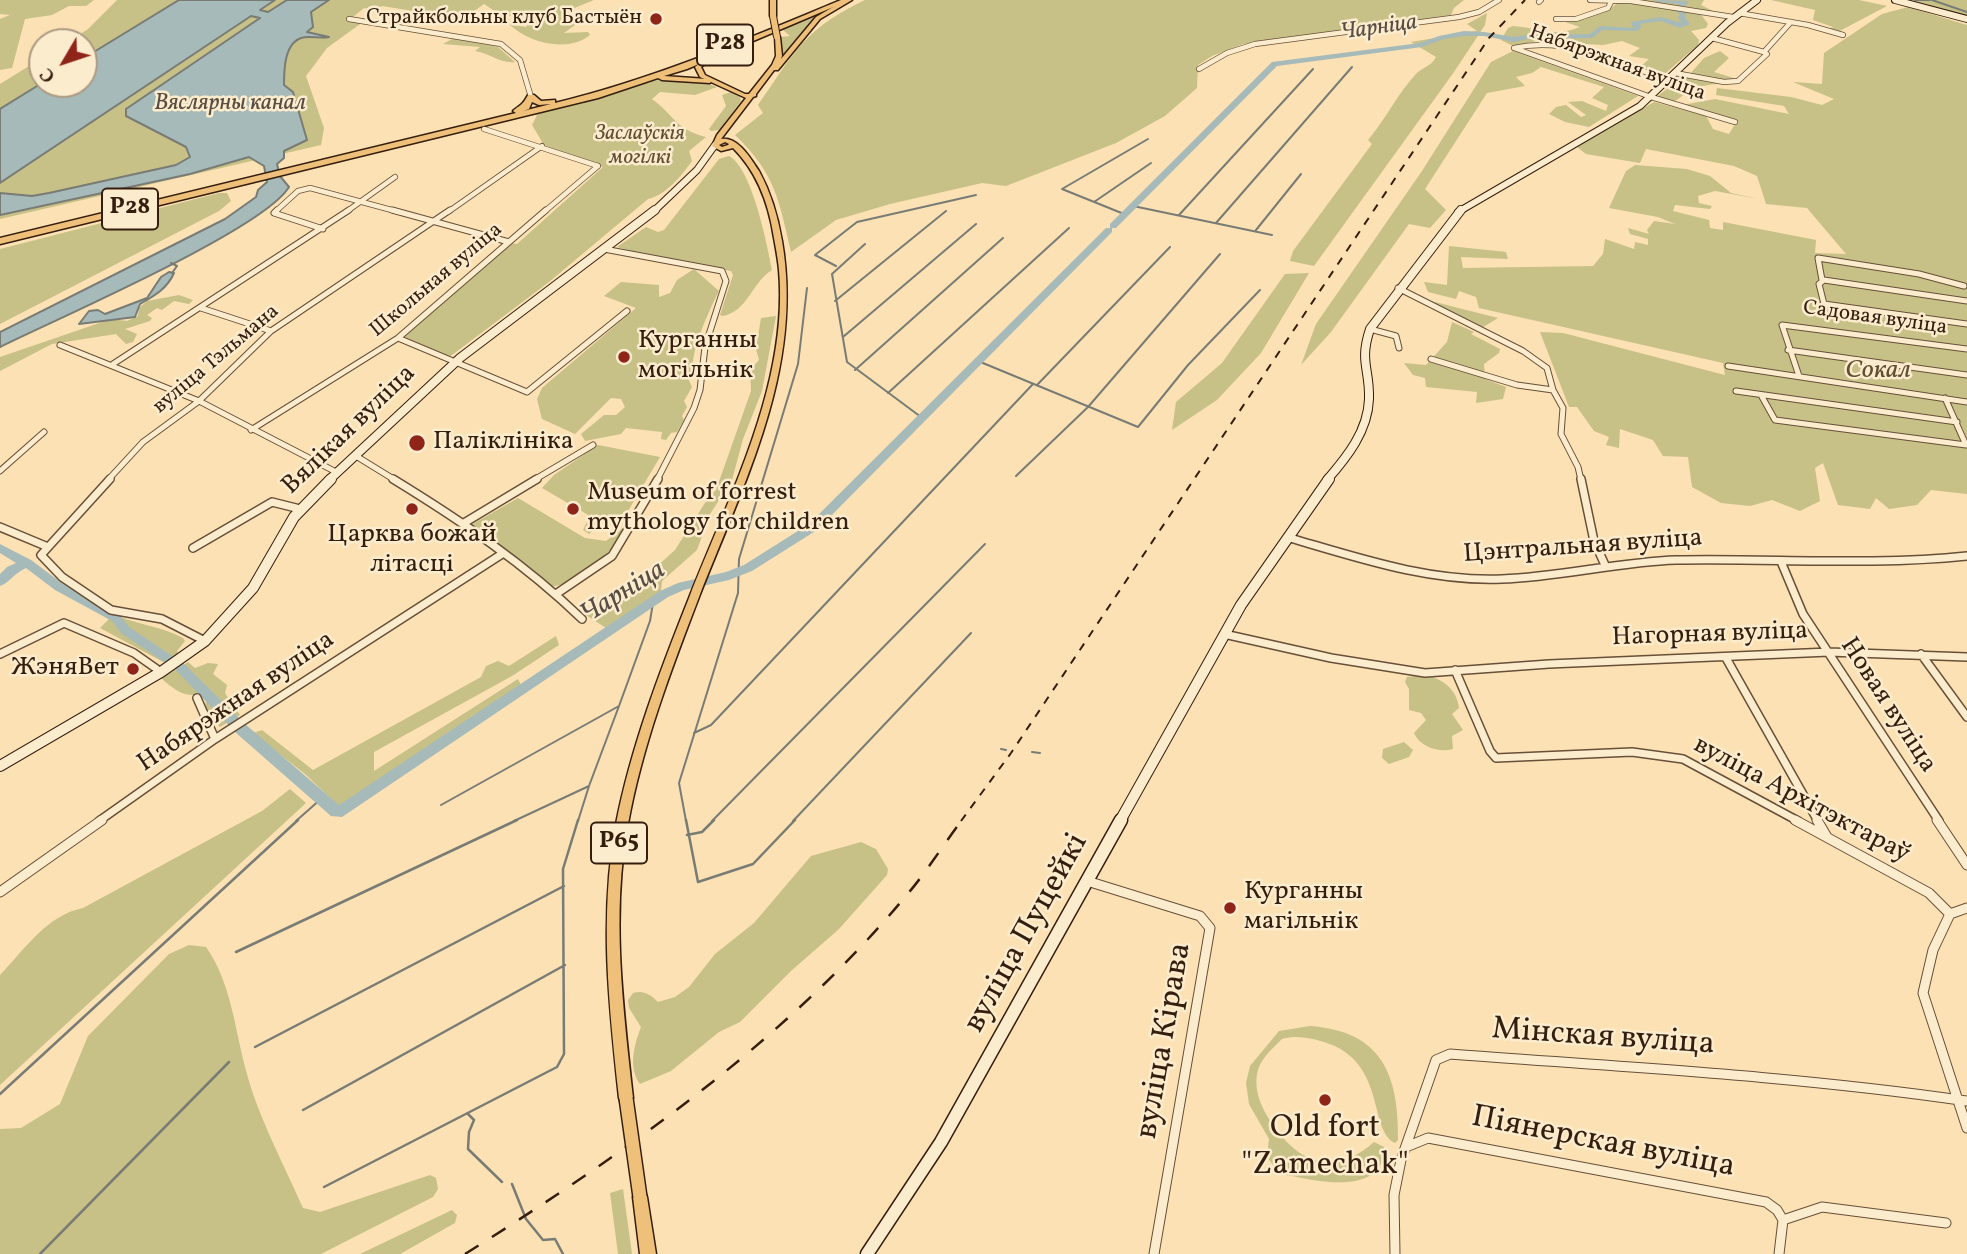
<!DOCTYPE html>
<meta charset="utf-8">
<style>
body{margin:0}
#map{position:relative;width:1967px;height:1254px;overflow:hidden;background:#fbe1b3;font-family:Vollkorn,serif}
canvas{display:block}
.north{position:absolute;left:28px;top:28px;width:70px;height:70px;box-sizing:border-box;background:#fcecce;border:2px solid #ad9a82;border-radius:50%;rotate:231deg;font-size:19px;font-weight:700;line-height:28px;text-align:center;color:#361e0f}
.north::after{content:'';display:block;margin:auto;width:24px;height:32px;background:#8f2418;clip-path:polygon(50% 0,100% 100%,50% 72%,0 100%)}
</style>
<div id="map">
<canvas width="1967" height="1254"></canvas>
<div class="north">С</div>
</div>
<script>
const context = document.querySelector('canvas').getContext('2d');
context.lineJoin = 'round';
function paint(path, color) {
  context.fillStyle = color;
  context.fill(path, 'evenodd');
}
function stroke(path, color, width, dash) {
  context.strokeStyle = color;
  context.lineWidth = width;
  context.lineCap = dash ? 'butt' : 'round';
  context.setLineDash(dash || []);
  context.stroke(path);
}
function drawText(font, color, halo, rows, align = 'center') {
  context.font = font + ' Vollkorn,serif';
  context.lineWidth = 5;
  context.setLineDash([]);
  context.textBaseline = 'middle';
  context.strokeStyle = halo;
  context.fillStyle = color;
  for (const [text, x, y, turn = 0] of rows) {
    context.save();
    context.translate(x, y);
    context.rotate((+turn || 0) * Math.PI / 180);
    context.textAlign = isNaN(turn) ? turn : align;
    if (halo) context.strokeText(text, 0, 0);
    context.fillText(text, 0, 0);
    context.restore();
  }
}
paint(new Path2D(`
 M 0,0 L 94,0 L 86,6 L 69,6 L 52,15 L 25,19 L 12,68 L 0,70 L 0,19 L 10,15 L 0,14 Z
 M 117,0 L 594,0 L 567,11 L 576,18 L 575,25 L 564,33 L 588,32 L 590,35 C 568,53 528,43 509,24 L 526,27 L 532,19 L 499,14 L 484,4 L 463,19 L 382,6 L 376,10 L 364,8 L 353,17 L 367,19 L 327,48 L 306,76 L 324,128 L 321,145 L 0,219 L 0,84 L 42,58 L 42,84 L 84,84 L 84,42 L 68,42 L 88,29 Z
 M 865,0 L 1464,0 L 1454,8 L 1451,15 L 1243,44 L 1212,56 L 1198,65 L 1197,88 L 1165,116 L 1116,143 L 1006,186 L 982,183 L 890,204 L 836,220 L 791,252 C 779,200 775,173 735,135 L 763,113 L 758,105 C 796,51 803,30 865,0 Z
 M 1621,0 L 1704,0 L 1701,5 L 1715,12 L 1700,13 L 1708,24 L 1706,28 L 1691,31 L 1699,40 L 1698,45 L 1661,77 L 1640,67 L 1649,59 L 1629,56 L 1640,48 L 1622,41 L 1603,45 L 1537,41 L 1513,46 L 1501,40 L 1508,28 L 1513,26 C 1541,28 1551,38 1580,27 L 1565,22 L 1586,19 L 1590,13 L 1610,9 Z
 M 1771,0 L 1859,0 L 1887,6 L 1832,35 L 1823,32 L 1833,27 L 1813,20 L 1815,10 Z
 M 1909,0 L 1967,0 L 1967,18 L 1914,2 Z
 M 1908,7 L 1967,25 L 1967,494 L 1931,490 L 1917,505 L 1889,509 L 1876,498 L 1870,509 L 1838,505 L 1823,463 L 1815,468 L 1820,501 L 1800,511 L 1772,500 L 1750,506 L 1721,503 L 1692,487 L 1688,457 L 1663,456 L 1653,440 L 1620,429 L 1619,448 L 1606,445 L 1609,437 L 1594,431 L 1577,407 L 1569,407 L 1540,332 L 1563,333 L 1725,375 L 1723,363 L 1479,308 L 1476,297 L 1459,291 L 1456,299 L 1428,292 L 1424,282 L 1447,285 L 1449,246 L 1506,252 L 1508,259 L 1461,257 L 1463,268 L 1593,266 L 1603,254 L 1605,239 L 1634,249 L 1635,242 L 1648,245 L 1648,239 L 1630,234 L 1628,228 L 1649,234 L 1647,230 L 1654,221 L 1675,224 L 1658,217 L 1609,208 L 1626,171 L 1635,165 L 1687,169 L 1710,176 L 1731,193 L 1759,199 L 1715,191 L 1698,196 L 1699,203 L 1712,206 L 1710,209 L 1675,205 L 1673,211 L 1709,220 L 1710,228 L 1723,230 L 1723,222 L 1816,240 L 1815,253 L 1846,254 L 1807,208 L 1766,204 L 1757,176 L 1734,166 L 1646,149 L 1640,163 L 1586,154 L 1577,147 L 1654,102 L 1706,116 L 1713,129 L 1729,134 L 1737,121 L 1683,105 L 1715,99 L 1789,114 L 1784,106 L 1716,95 L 1717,88 L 1791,97 L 1822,105 L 1834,99 L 1793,82 L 1822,84 L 1824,53 L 1882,14 Z
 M 825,11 L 810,24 L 781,61 L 781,37 L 790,36 L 782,29 Z
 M 1487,13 L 1485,25 L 1454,72 L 1314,266 L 1290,261 L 1293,251 L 1372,144 L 1368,140 C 1385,120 1397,95 1415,75 C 1422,67 1431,67 1436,57 L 1411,42 L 1477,31 L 1467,24 Z
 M 456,37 L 498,47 L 515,62 C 501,64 489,53 475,51 L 480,47 L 443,44 Z
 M 1513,51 L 1638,96 L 1589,127 L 1565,122 L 1549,114 L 1556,107 L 1566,105 L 1581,117 L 1586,115 L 1568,102 L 1582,101 L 1606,111 L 1608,105 L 1592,98 L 1604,87 L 1541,67 L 1532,73 L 1516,77 L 1525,86 L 1487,93 L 1425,189 L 1446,210 L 1430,228 L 1409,224 L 1331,332 L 1301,365 L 1316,324 L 1422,171 L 1491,62 Z
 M 1720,51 L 1729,58 L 1714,72 L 1737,79 L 1731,84 C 1706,83 1693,87 1673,103 L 1656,97 L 1683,77 L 1682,83 L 1704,58 Z
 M 666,78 L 703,82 L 717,87 L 695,95 L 660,92 L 652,99 C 674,115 675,129 706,137 L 689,151 L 692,161 C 682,175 665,196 648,199 L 549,282 L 448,358 L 401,335 L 510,243 L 517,244 L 603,167 L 544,145 L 532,125 L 537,115 L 533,114 Z
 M 731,92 L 740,97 L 741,101 L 719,130 L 711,131 L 709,129 L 726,106 L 722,95 Z
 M 729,156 C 752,168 767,244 772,270 C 752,282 748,311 723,316 L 720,315 L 733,275 L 731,271 L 663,260 L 617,247 L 646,227 L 658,232 L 664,230 L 719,159 Z
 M 219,193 L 227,193 L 231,201 L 219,211 L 0,324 L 0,249 Z
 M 694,269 L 719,291 C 711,306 687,358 694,373 L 688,378 L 692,387 L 684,401 L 687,407 L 682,416 L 684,420 L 677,432 L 671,433 L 666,440 L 661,439 L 662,432 L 626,428 L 621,434 L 585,441 L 581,434 L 604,415 L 616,415 L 625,407 L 621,399 L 611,398 L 575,434 L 542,419 L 537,399 L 542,388 L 636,308 L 604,296 L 621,282 L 659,285 L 659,297 L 670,293 L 677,280 Z
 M 1309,273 L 1261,353 L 1217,400 L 1172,430 L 1176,402 L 1222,363 L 1285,274 Z
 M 179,295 L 193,300 L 189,304 L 174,301 L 162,310 L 157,308 L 147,315 L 152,318 L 150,321 L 125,329 L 137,334 L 133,342 L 126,344 L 116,334 L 52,344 L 0,371 L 0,357 L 111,319 L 127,321 L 138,316 L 139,308 L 147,301 Z
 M 1427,300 L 1498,318 L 1480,329 Z
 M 776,316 L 762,391 L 743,439 L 732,480 L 710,514 L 697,550 L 662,581 L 661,591 L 606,628 L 586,615 L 644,578 L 675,550 L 710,495 L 716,490 L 751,391 L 750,370 L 759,360 L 756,349 L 761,318 Z
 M 1452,322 L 1474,332 L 1471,334 L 1500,349 L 1499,353 L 1484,364 L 1485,379 L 1506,387 L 1503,399 L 1476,403 L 1477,392 L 1426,387 L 1425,378 L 1413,375 L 1404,363 L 1426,365 L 1447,342 Z
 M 598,445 L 660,457 L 628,511 L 598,526 L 589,534 L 583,530 L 590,516 L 542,488 L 554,475 Z
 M 518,498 L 585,538 L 606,541 L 631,522 C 609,553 589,581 550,587 L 471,525 Z
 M 114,614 C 137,625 161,626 183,638 L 185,641 L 177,651 L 179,655 L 165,663 L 100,628 Z
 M 556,636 L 559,645 L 512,676 L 374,752 L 374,771 L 518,679 L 521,685 L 340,807 L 305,774 L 253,733 L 262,730 L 313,770 L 481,677 L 486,666 L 498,661 L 509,666 Z
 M 188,662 L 195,668 L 208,663 L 218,664 L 213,674 L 227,685 L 225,693 L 240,715 L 220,727 L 204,710 L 206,701 L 198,694 C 184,698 172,688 161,678 Z
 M 1424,675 C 1442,678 1457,689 1459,708 L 1452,714 L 1463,730 L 1452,736 L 1453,749 C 1439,753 1420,747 1414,733 L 1426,720 L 1421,713 L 1409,710 L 1409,689 L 1405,682 L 1407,677 Z
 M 1404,742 L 1413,750 L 1409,757 L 1389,764 L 1382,758 L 1383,749 Z
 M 290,789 L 306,803 L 0,1085 L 0,975 C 24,950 47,915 83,908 L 262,811 Z
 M 861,842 L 876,849 L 888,869 L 887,875 L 839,929 L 791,971 L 740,1022 L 719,1032 L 671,1071 L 640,1084 C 628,1068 634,1045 641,1027 L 629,1008 L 628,1000 L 633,993 C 643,990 650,994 658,1002 L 675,997 L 689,987 L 715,954 L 754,923 L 811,856 Z
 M 189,945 L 206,947 C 232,984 235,1032 247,1074 C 258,1116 285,1167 303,1208 L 320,1212 L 430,1175 L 436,1178 L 438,1189 L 433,1197 L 321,1254 L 0,1254 L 0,1129 L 21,1128 L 60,1104 L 88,1036 L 169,954 Z
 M 1310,1026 C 1382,1031 1399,1075 1398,1140 L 1395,1143 C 1368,1130 1387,1061 1324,1042 C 1310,1038 1297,1035 1282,1039 C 1272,1049 1259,1060 1257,1074 C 1254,1094 1263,1110 1273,1125 C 1300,1164 1335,1177 1374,1142 L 1384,1147 C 1386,1193 1324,1183 1297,1177 C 1291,1175 1285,1176 1281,1173 C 1275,1169 1271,1162 1267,1157 L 1269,1139 L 1249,1104 L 1246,1083 L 1250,1066 L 1279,1031 Z
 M 623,1189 L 632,1254 L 618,1254 L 610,1193 Z
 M 452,1210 L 457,1215 L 455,1223 L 400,1254 L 360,1254 Z`), '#c7c087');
const water = new Path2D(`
 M 179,0 L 275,0 L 260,10 L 268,12 L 287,0 L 329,0 L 311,12 L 313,27 L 307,32 L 329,37 C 320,39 309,35 301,38 C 284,44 284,71 284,85 L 293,92 L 307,140 L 284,151 L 284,158 L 277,164 L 280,176 L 289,187 C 263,230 56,319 0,347 L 0,332 L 225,219 L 256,197 L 258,190 L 267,182 L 264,166 L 249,157 L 190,174 L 0,215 L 0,193 L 32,196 L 49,193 L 176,165 L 190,157 L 186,147 L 126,116 L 126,109 L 260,18 L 251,16 L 0,183 L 0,109 L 42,83 L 84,84 L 84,58 Z
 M 169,272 L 174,273 C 167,289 154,296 140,304 L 135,317 L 79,324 L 89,311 L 98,310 L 105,314 L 147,298 L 161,277 Z`);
paint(water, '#a6bab9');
stroke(water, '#797c75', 2);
stroke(new Path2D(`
 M 1915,0 L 1930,0
 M 1932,0 L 1967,12
 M 1094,202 L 1151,163
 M 1133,206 L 1272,235
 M 1124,214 L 1062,189 L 1148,139
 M 1179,215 L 1313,69
 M 1216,223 L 1352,67
 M 1256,230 L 1301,174
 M 865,244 L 832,274 L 847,362 L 921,417
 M 171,263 L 177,266 L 172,273
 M 836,266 L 815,255 L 857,222 L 976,195
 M 835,301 L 946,211
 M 843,337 L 976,224
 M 978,361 L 1138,427 L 1188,365 L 1260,290
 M 855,370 L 1003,238
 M 1037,385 L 1170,247
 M 888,393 L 1069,228
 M 1016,476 L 1088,407 L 1220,254
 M 694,733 L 711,725 L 1033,384
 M 1001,749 L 1006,750
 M 1032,752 L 1040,753
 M 441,805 L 619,706 L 650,621 L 653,603
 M 296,821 L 322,798
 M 514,821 L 589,786 L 619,706
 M 578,821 L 589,786
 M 686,821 L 679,783 L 738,593 L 739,559 L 798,364 L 807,288
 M 712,821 L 985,544
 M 793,821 L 971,633`), '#797c75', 2);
stroke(new Path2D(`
 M 686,820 L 698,882 L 753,864 L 795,820
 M 687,835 L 702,832 L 714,820
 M 236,952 L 517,820
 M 255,1047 L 564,886
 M 0,1094 L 298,820
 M 303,1110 L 565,965
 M 468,1114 L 474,1120 L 469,1132 L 468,1149 L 502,1182
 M 512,1184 L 526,1219 L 543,1240 L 555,1239 L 563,1254
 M 324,1187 L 557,1067 L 564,1054 L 563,869 L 578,820
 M 40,1254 L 229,1062`), '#797c75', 2.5);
paint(new Path2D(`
 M 1654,0 L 1688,1 L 1688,3 L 1680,9 L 1686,12 L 1685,18 L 1690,24 L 1680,28 L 1661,21 L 1639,24 L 1642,26 L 1637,31 L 1602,30 L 1592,38 L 1527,39 L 1514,42 L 1484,36 L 1464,36 L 1444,39 L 1422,47 L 1277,66 L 1116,228 L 1112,228 L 1112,232 L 817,530 L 752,571 L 729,580 L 684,590 L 668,597 L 342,817 L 331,816 L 235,732 L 172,666 L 167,664 L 121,633 L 112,621 L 55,590 L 26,568 C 14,573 8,584 0,586 L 0,574 L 7,567 L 16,563 L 0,553 L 0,544 L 31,560 L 63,584 L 120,615 L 129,627 L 175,658 L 177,661 L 182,662 L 245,724 L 339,805 L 660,591 L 678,583 L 726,572 L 744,565 L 809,524 L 1106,228 L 1110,228 L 1110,224 L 1272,62 L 1420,43 L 1439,36 L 1464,31 L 1484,32 L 1514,37 L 1527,35 L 1590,34 L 1600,26 L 1633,28 L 1631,22 L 1661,17 L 1682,23 L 1678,18 L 1680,14 L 1674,10 L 1679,4 L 1657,2 Z`), '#a6bab9');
const streetFar3 = new Path2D(`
 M 1590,0 L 1631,1 L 1733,17
 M 1539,2 L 1541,0
 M 1739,13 L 1808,25 L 1843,35
 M 349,19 L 501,44 L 520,60 L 531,97
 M 1556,19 L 1576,19 L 1608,8 L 1612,0
 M 1712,38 L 1764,52
 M 1514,48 L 1651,97 L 1735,122
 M 1514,48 C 1567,36 1619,62 1668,81
 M 1199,69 L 1227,53 L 1255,44 L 1459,17 L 1479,12 L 1499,0
 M 1675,73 L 1724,82 L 1738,81 L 1767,54 L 1764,52 L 1791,22
 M 484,129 L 598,166
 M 275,212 L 298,191 L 310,188 L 399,212
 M 346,212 L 395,177
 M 448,212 L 542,146
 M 544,212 L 598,166`);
const streetFar2 = new Path2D(`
 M 277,210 L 274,213 L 323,229
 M 392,210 L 509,242
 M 604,249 L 722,271 L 726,281 L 705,347 L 700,390 L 694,408 L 657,480
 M 1822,280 L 1818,258 L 1919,274 L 1964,286
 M 1398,288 L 1523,351 L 1547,368 L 1553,390 L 1563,408 L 1561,434 L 1578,467 L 1581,480
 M 1967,301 L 1824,280 L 1819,284 L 1824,304 L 1967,324
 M 201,308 L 271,331
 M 1370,329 L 1396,336 L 1399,348
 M 398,338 L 527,392 L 627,311
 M 60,345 L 199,401 L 338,473
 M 1788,350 L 1967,375
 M 1431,359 L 1517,385 L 1553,390
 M 113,364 L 349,210
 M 1728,366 L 1967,402
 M 1799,376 L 1782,325 L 1967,349
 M 1736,391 L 1957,422
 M 1761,395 L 1775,420 L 1966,445 L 1945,398
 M 251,430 L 398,338 L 546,210
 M 356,456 L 395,480
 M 0,471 L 44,432
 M 108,480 L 143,442 L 199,401 L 271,331 L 450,210
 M 534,480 L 593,445`);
const streetFar1 = new Path2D(`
 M 110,479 L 41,555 L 62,577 L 111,610 L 162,619 L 205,641
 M 393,479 C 460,520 525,564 582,619
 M 1581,479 L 1594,541 L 1605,565
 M 464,523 L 537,479
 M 0,527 L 48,547
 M 1290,538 C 1359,558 1429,582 1502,579 C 1560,577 1618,562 1676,560 C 1773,558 1870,566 1967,556
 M 193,548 L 272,502 L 300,509
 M 1782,564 L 1803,614 L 1939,821
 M 556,594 L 612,556 L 658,479
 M 1224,634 L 1331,658 L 1425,673 L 1549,664 L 1829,652 L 1967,657
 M 0,654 L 64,623 L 134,653 L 161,672
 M 1921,654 L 1967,717
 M 1726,658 L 1818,821
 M 1455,670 L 1490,751 L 1496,758 L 1632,752 L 1683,759 L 1798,821
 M 197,698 L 215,739
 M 99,821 L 215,739 L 502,554`);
const street = new Path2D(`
 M 1795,820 L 1929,893 L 1950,914
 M 1817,820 L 1827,837
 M 1937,820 L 1967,865
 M 1087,881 L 1200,916 L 1210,928 L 1154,1254
 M 0,892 L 102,820
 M 1967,908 L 1950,914 L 1933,950 L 1923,993 L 1967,1128
 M 1406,1147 L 1428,1138 L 1766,1202 L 1777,1210 L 1783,1220 L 1822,1207 L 1946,1223
 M 1395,1254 L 1394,1195 L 1401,1160 L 1436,1060 L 1450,1054 C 1622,1067 1796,1076 1967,1101
 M 1779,1254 L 1783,1220`);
const secondaryFar3 = new Path2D(`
 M 1895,0 L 1967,19
 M 653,212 L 697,170 L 715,145
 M 1458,212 L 1640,106 L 1727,23 L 1757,0`);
const secondaryFar2 = new Path2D(`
 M 329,480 L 460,358 L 655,210
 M 1327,480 C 1347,457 1368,431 1369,399 C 1370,369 1359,362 1370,329 L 1461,210`);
const secondaryFar1 = new Path2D(`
 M 0,766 L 161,672 L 205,641 L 253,588 L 294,517 L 331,479
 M 1120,821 L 1241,605 L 1329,479`);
const secondary = new Path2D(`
 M 867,1254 L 941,1142 L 1121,820`);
const primary = new Path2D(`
 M 770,0 L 776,0 L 776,16 L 773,18 L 770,16 Z
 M 845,0 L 852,0 L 820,19 L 778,70 L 774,70 L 756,94 L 756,96 L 753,97 L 721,139 C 738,136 751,159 759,171 C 771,193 778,217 782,241 C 804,368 744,482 699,597 C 671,670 642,746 628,824 C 611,914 623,1007 633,1098 L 631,1103 L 626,1105 L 621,1103 L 619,1098 C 609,1007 599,915 616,824 C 631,747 660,671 689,598 C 729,496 789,383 779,270 C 778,259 776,249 774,238 C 769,205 758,173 733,148 L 721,151 L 712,146 L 717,135 L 746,98 L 700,77 L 695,67 L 710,55 L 714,55 L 714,57 L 701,67 L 705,75 L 745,94 L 749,94 L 772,65 L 776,56 L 775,36 L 780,37 L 782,56 L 781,59 L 816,17 ZM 725,142 L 729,144 L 728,145 L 722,147 L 719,145 Z
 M 640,1190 L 645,1192 L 647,1197 L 656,1254 L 640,1254 L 633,1197 L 635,1192 Z`);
const highway = new Path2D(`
 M 841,0 L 850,0 L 687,69 L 664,76 L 707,79 L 711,81 L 710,83 L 662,80 L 658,78 L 598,98 L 0,244 L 0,238 L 516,113 L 513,111 C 521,104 522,106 528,95 L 534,95 L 541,101 L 555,100 L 555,103 C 654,79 747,39 841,0 ZM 532,102 L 539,105 L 551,104 L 523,111 L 529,109 Z`);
stroke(streetFar3, '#674f38', 6);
stroke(streetFar2, '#674f38', 7);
stroke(streetFar1, '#674f38', 10);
stroke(street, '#674f38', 11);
stroke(secondaryFar3, '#361e0f', 8);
stroke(secondaryFar2, '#361e0f', 10);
stroke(secondaryFar1, '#361e0f', 12);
stroke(secondary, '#361e0f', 15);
stroke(primary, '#361e0f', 3);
stroke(highway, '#361e0f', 3);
stroke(streetFar3, '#fcecce', 4.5);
stroke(streetFar2, '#fcecce', 5);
stroke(streetFar1, '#fcecce', 7);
stroke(street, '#fcecce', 9);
stroke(secondaryFar3, '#fcecce', 6);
stroke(secondaryFar2, '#fcecce', 8);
stroke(secondaryFar1, '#fcecce', 10);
stroke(secondary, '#fcecce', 12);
paint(primary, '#eec07a');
paint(highway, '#eec07a');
stroke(new Path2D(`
 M 961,821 L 1011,753 L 1489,38 L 1525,0`), '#361e0f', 2, [8, 8]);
stroke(new Path2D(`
 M 465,1254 C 623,1155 785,1041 905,897 C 926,873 943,845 962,820`), '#361e0f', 2.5, [16, 16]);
const primaryBridgeFar1 = new Path2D(`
 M 773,16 L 777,37`);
const primaryBridge = new Path2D(`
 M 626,1098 L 640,1197`);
stroke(primaryBridgeFar1, '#361e0f', 8, []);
stroke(primaryBridge, '#361e0f', 16, []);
stroke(primaryBridgeFar1, '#eec07a', 6);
stroke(primaryBridge, '#eec07a', 13);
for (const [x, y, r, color] of [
 [656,19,7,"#8f2418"],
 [624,357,7,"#8f2418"],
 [417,443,9,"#8f2418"],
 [412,509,7,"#8f2418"],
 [573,509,7,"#8f2418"],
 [133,669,7,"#8f2418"],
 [1230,908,7,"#8f2418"],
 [1325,1100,7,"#8f2418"]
]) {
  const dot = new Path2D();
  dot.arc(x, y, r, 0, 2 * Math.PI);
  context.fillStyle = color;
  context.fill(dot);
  stroke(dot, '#fcecce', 2.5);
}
drawText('21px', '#361e0f', '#fcecce', [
 ["Страйкбольны клуб Бастыён",642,19]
], 'right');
drawText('21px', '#361e0f', '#fcecce', [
 ["Набярэжная вуліца",1617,64,20],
 ["Школьная вуліца",437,281,-40],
 ["Садовая вуліца",1875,319,8],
 ["вуліца Тэльмана",217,360,-40]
]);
drawText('italic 21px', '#624f33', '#fcecce', [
 ["Заслаўскія",640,135],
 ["могілкі",640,159]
]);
drawText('italic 23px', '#584d42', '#fcecce', [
 ["Чарніца",1379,29,-8],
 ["Вяслярны канал",230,105]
]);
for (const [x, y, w] of [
 [725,45,56],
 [130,209,56],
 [619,843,56]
]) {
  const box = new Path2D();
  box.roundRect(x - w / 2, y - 20.5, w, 41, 5);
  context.fillStyle = '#fcecce';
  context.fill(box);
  stroke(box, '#361e0f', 2);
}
drawText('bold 24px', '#361e0f', null, [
 ["Р28",725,45],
 ["Р28",130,209],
 ["Р65",619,843]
]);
drawText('26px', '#361e0f', '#fcecce', [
 ["Курганны",638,342],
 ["могільнік",638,372],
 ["Паліклініка",433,443],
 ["Museum of forrest",587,494],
 ["mythology for children",587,524],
 ["Царква божай",412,536,"center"],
 ["літасці",412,566,"center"],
 ["ЖэняВет",119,669,"right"],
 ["Курганны",1244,893],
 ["магільнік",1244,923]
], 'left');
drawText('italic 26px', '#624f33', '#fcecce', [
 ["Сокал",1878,372]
]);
drawText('26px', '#361e0f', '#fcecce', [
 ["Вялікая вуліца",350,431,-44],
 ["Цэнтральная вуліца",1583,548,-4],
 ["Нагорная вуліца",1710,636,-2],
 ["Набярэжная вуліца",237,703,-34],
 ["Новая вуліца",1887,706,57],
 ["вуліца Архітэктараў",1801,801,28]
]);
drawText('italic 28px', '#584d42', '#fcecce', [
 ["Чарніца",624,594,-32]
]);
drawText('32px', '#361e0f', '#fcecce', [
 ["вуліца Пуцейкі",1028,934,-61],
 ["Мінская вуліца",1603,1039,4],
 ["вуліца Кірава",1166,1041,-80],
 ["Піянерская вуліца",1603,1144,11]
]);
drawText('32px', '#361e0f', '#fcecce', [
 ["Old fort",1325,1130],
 ["\"Zamechak\"",1325,1167]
]);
</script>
